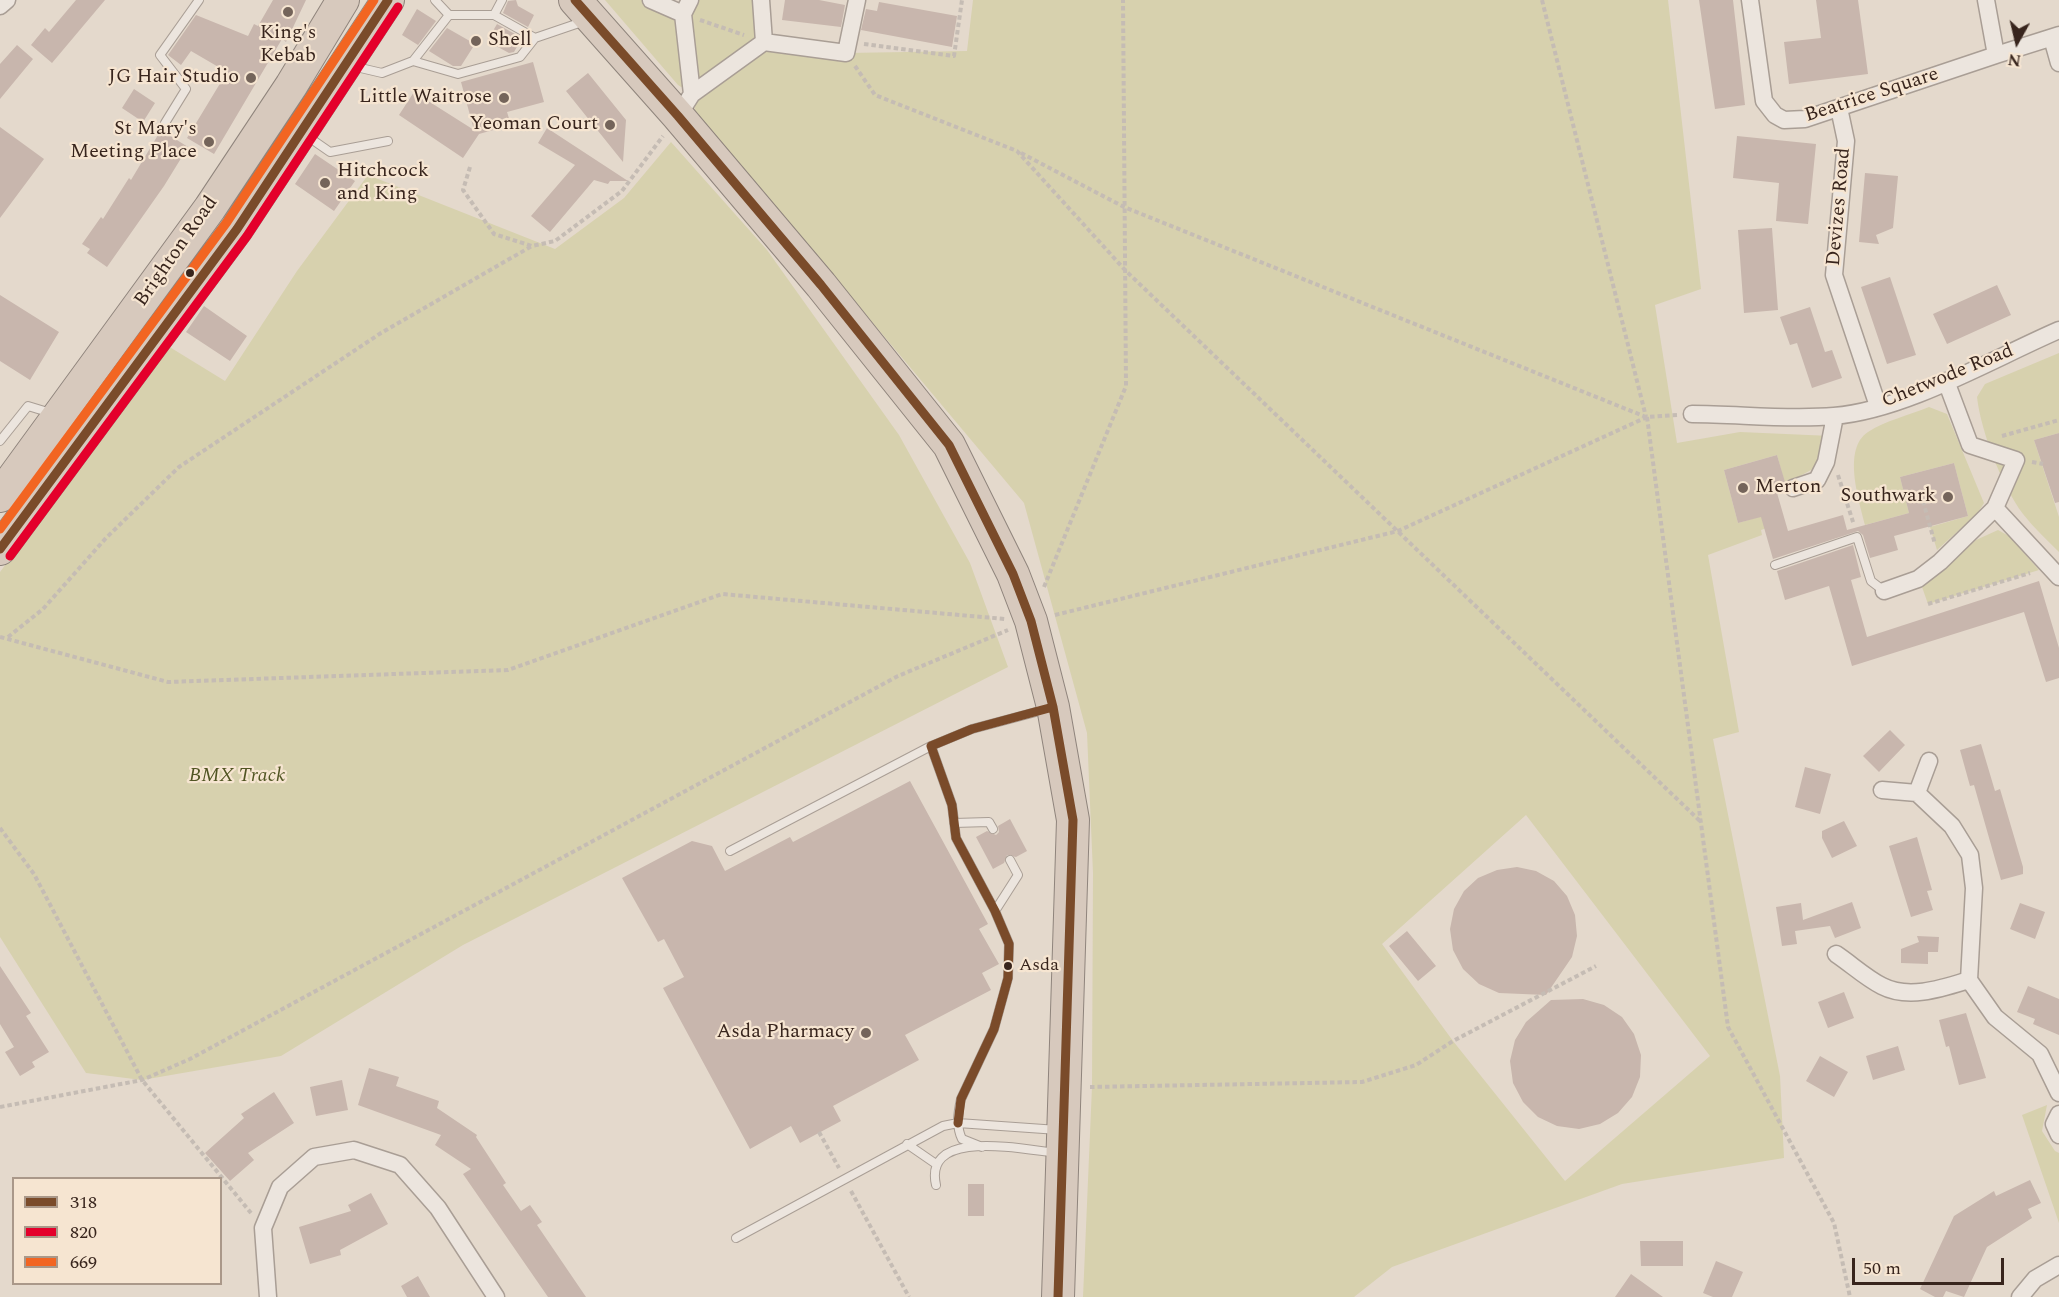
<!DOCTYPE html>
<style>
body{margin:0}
#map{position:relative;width:2059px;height:1297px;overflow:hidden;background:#e4d9cc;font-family:Spectral,serif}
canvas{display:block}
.legend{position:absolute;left:12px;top:1177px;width:210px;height:108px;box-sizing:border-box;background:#f6e5d1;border:2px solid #aa9889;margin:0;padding:8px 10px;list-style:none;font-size:18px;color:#38251d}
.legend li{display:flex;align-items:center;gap:12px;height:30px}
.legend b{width:30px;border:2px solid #aa9889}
.north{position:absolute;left:1987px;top:12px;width:60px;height:60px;-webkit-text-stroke:4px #f6e5d1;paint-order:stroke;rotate:188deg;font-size:16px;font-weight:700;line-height:24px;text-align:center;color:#38251d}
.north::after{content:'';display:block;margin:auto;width:21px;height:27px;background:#38251d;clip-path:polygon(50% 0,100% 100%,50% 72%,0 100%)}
.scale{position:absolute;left:1852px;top:1258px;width:152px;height:27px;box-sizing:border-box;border:3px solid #38251d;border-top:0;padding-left:8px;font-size:18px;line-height:21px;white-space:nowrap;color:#38251d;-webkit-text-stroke:4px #f6e5d1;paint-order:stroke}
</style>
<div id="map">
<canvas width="2059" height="1297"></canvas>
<ul class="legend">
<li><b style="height:8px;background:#7a4b2a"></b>318</li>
<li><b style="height:8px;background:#e4002b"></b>820</li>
<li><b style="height:8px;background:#f26522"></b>669</li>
</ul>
<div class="north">N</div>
<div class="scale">50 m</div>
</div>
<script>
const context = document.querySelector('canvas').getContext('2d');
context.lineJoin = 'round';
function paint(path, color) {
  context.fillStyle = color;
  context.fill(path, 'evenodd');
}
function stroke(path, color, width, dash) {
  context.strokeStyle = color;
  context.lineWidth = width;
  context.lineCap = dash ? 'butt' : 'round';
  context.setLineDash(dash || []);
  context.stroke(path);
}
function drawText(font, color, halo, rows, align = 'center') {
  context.font = font + ' Spectral,serif';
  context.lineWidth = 4.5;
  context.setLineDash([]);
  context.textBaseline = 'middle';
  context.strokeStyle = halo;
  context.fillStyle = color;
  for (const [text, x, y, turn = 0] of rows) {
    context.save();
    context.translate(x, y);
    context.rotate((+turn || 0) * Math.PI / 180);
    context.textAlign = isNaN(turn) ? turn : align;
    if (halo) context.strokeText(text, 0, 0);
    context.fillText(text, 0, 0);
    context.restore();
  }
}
paint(new Path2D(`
 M 605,0 L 651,0 L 682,14 L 690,0 L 767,0 L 764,42 L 846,53 L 967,51 L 973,0 L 1668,0 L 1701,289 L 1655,305 L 1677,443 L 1740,432 L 1831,436 L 1826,462 L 1785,484 L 1777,455 L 1724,470 L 1738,523 L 1773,513 L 1776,525 L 1761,530 L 1762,535 L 1708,555 L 1739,732 L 1713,739 L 1780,1076 L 1784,1158 L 1622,1184 L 1392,1267 L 1354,1297 L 1083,1297 L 1092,1087 L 1093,873 L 1087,733 L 1024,503 L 695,111 L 692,94 L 678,85 ZM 1526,815 L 1710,1056 L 1565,1181 L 1453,1041 L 1382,944 Z
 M 671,142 L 767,250 L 899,435 L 970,563 L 1008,667 L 463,945 L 281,1056 L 142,1080 L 86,1073 L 0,937 L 0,572 L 168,346 L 225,381 L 297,271 L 368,175 L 555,249 L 624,198 Z
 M 2059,353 L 2059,433 L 2034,440 L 2059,517 L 2059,552 C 2047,540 2034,528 2023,514 C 2002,486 1981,432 1977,397 L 1985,384 Z
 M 1929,407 L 1947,414 L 1984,503 L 1977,514 L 1937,550 L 1930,527 L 1968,516 L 1954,463 L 1900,477 L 1909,513 L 1865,525 C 1859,500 1842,449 1868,432 C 1885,421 1909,415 1929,407 Z
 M 1998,530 L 2009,536 L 2039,570 L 1928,604 L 1922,587 L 1976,540 Z
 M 2047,1105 L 2042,1131 L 2055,1151 L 2059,1153 L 2059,1223 L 2022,1115 Z`), '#d7d1ae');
paint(new Path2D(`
 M 76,0 L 105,0 L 52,63 L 31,45 L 45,28 L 49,32 Z
 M 273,0 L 306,0 L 286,42 L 282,39 L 214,154 L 187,138 L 227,72 L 191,51 L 181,65 L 168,55 L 196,15 L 248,36 L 254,24 L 258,26 Z
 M 516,0 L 518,6 L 534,15 L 528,27 L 503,13 L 508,1 Z
 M 785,0 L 819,0 L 845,5 L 841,27 L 782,20 Z
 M 1699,0 L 1733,0 L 1745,105 L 1715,109 Z
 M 1816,0 L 1858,0 L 1868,74 L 1789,84 L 1784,42 L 1821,38 Z
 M 879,2 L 957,16 L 952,47 L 861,30 L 866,9 L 877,11 Z
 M 417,9 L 436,21 L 418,45 L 402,35 Z
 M 497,24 L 522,38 L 514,52 L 509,53 L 487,41 Z
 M 447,28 L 475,44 L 461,66 L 453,66 L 429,51 Z
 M 17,45 L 33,59 L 0,99 L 0,64 Z
 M 533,62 L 544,102 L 507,112 L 511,125 L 479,134 L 463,158 L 399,115 L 414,92 L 474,130 L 461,82 Z
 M 588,73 L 626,120 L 623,162 L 566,91 Z
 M 134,89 L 155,103 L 143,122 L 122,108 Z
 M 0,127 L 44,159 L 0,218 Z
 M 547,128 L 628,181 L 610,181 L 608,184 L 594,180 L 550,232 L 531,216 L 575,165 L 538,143 Z
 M 161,130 L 188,147 L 164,186 L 107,267 L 87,253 L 90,249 L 82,244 L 101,217 L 103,219 L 129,178 L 131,180 Z
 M 1737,136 L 1816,144 L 1808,224 L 1776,221 L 1779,183 L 1733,178 Z
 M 315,154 L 355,181 L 334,211 L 295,184 Z
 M 1865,173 L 1898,176 L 1893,228 L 1876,235 L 1879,244 L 1859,242 Z
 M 1772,228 L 1778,310 L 1744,313 L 1738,230 Z
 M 1890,277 L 1916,355 L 1887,364 L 1861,287 Z
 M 1997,285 L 2011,315 L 1947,344 L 1933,314 Z
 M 0,295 L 59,332 L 30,380 L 0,361 Z
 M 204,306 L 247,336 L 230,361 L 186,332 Z
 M 1810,307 L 1825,352 L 1832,350 L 1842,378 L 1812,388 L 1797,343 L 1790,345 L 1780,317 Z
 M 2059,433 L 2059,502 L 2055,503 L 2034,440 Z
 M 1777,455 L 1785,482 L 1775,486 L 1788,531 L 1843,515 L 1847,530 L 1909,513 L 1900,477 L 1954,463 L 1968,516 L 1894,536 L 1898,550 L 1870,558 L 1863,535 L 1858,531 L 1773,559 L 1761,517 L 1738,523 L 1724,470 Z
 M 1853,545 L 1861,577 L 1851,580 L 1867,637 L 2039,581 L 2059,648 L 2059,678 L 2046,682 L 2024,612 L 1852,666 L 1829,586 L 1785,600 L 1777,571 Z
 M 1890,730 L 1905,745 L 1879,772 L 1863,756 Z
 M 1981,744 L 1995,791 L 2000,789 L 2023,867 L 2023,874 L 2001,880 L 1974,785 L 1970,786 L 1960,750 Z
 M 1805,767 L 1831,774 L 1820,814 L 1795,807 Z
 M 910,781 L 988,924 L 979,929 L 999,964 L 982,973 L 991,990 L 905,1035 L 919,1060 L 833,1106 L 841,1121 L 800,1143 L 791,1126 L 750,1149 L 663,988 L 684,977 L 664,939 L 658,942 L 622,878 L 692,841 L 712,846 L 725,871 L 790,837 L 793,842 Z
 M 1010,819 L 1027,851 L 1016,857 L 1007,855 L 1004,863 L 993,869 L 976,837 L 987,831 L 996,835 L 999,832 L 998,826 Z
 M 1844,821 L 1857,846 L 1832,858 L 1822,838 L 1822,831 Z
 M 1917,837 L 1932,890 L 1927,891 L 1933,910 L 1911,917 L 1889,846 Z
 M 1517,867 L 1536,871 L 1554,881 L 1567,896 L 1575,915 L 1577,936 L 1572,957 L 1546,995 L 1499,993 L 1479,984 L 1463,969 L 1453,950 L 1450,929 L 1454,909 L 1464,891 L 1478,878 L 1497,870 Z
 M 1852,902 L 1861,928 L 1835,938 L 1830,926 L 1795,931 L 1797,944 L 1782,946 L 1776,907 L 1801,903 L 1803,920 Z
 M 2020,903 L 2045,912 L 2035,939 L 2010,929 Z
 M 1407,931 L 1436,966 L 1418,981 L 1389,946 Z
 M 1917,936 L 1939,937 L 1938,952 L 1928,952 L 1928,964 L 1901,963 L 1901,949 L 1919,942 Z
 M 0,966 L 31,1013 L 26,1016 L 49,1052 L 32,1062 L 35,1067 L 20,1076 L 5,1052 L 14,1047 L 0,1024 Z
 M 2028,986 L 2059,999 L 2059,1035 L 2033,1024 L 2035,1019 L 2017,1012 Z
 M 1844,992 L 1854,1018 L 1828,1028 L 1818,1002 Z
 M 1583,999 L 1604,1005 L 1622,1017 L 1634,1034 L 1641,1055 L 1640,1077 L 1632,1097 L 1618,1113 L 1600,1124 L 1579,1129 L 1557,1126 L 1538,1117 L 1523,1102 L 1513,1083 L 1510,1061 L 1515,1040 L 1526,1022 L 1551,1000 Z
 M 1966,1013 L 1986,1078 L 1959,1085 L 1949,1046 L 1946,1047 L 1939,1020 Z
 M 1898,1046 L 1905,1070 L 1873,1080 L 1866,1056 Z
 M 1820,1056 L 1848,1072 L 1834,1097 L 1806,1081 Z
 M 369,1068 L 399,1077 L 396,1086 L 439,1101 L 437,1108 L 477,1135 L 476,1137 L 506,1183 L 503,1185 L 521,1211 L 530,1205 L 542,1222 L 537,1225 L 586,1297 L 548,1297 L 463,1174 L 471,1169 L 435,1145 L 441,1135 L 358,1105 Z
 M 342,1080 L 348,1110 L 316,1116 L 310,1087 Z
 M 274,1092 L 294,1123 L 248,1153 L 254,1160 L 230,1181 L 205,1153 L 244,1118 L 241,1114 Z
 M 2030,1180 L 2041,1203 L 2028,1209 L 2032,1218 L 1987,1247 L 1964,1297 L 1946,1291 L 1943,1297 L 1935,1297 L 1920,1289 L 1954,1216 L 1994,1191 L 1996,1196 Z
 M 968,1184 L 984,1184 L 984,1216 L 968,1216 Z
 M 371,1193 L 388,1224 L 340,1250 L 341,1255 L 310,1264 L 299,1227 L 351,1211 L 348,1205 Z
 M 1640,1241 L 1683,1241 L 1683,1266 L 1641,1266 Z
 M 1716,1261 L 1743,1272 L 1732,1297 L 1713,1297 L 1703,1293 Z
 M 1631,1274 L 1663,1297 L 1615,1297 Z
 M 418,1276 L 430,1297 L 407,1297 L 401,1286 Z`), '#c8b6ad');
const lane = new Path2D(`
 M 502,0 L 494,15 L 535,38 L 585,21
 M 449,15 L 494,15
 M 413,61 L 458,74 L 520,57 L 535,38
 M 352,66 L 382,73 L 413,61 L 449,15 L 435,0
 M 165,123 L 186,89 L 160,55 L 199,0
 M 307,136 L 330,152 L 388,141
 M 0,441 L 28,406 L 51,413
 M 1775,565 L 1857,537 L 1871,581 L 1884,591
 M 931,746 L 952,805 L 956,838 L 995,911 L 1009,944 L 1008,978 L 994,1029 L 961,1099 C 958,1113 956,1127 962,1139 L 982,1147
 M 954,823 L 989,822 L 993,829
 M 730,851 L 931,746 L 972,729 L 1047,709
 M 995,911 L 1018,875 L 1010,860
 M 907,1144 L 936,1164
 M 936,1185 C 923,1127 1025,1150 1058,1153
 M 736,1238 L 943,1126 L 958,1123 L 1058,1130`);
const street = new Path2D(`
 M 651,0 L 683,14
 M 761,0 L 764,42 L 846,53 L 857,0
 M 1750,0 L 1764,101 L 1775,115 L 1784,120 L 1805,119 L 1996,55 L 1986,0
 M 0,6 L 7,0
 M 2052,38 L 2059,63
 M 1996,55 L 2059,35
 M 692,94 L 764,42
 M 1839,108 L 1846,141 L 1834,275 L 1878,406
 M 678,116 L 692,94 L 683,14 L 690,0
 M 1946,381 L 1970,445 L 2016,460 L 1995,508 L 2059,577
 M 1692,414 C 1738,414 1787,420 1834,416 C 1906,410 1992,359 2059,330
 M 1793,488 L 1817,480 L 1826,462 L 1835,416
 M 1884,591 L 1918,579 L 1940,562 L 1995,508
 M 1882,790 L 1917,793 L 1952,826 L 1970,855 L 1974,888 L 1969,980 L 1995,1017 L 2040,1054 L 2059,1093
 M 1917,793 L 1929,761
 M 1836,954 C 1851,964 1866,978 1882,986 C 1909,1000 1943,988 1969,980
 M 2059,1114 L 2054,1124 L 2059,1135
 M 268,1297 L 263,1228 L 280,1187 L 314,1157 L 354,1150 L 400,1165 L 438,1208 L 496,1297
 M 2020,1297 L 2035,1279 L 2059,1265`);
const highway = new Path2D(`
 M 575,0 L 678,116 L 821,285 L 949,445 L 1013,574 L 1031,621 L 1053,707 L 1073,820 L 1058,1297
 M 0,496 L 210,208 L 291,86 L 343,0
 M 0,549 L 237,229 L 388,0`);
stroke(lane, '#a99e95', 10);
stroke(street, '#a99e95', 19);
stroke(highway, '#8f847c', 34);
stroke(new Path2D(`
 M 1542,0 L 1646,417
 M 700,20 L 744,35
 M 864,44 L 954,56 L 962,0
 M 855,66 L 875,95 L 1017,151 L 1125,270 L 1700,821
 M 1021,153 L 1124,207 L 1646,417
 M 470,167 L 463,190 L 494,234 L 532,246 L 555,241 L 622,191 L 663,136
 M 1677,415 L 1647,417 L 1728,1027 L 1834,1223 L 1850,1297
 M 2002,436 L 2059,420
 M 2032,462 L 2043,464
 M 1838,475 L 1854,525
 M 1923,501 L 1935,544
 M 1044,587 L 1126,386 L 1123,0
 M 1928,604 L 2030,573
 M 1055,615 L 1398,531 L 1647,417
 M 0,637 L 168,682 L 508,670 L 722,594 L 1005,619
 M 8,637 L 43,609 L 106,538 L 179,467 L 381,333 L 532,246
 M 0,828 L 34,874 L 142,1080 L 251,1213
 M 1090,1087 L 1362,1082 L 1416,1065 L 1453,1041 L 1596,966
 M 0,1107 L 142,1080 L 190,1059 L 898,676 L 1008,630
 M 819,1132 L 839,1168
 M 851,1191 L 909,1297`), '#c5bcb4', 4, [4.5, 3]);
stroke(lane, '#ece5de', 8);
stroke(street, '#ece5de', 16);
stroke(highway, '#d7c9bd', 32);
stroke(new Path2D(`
 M 575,0 L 678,116 L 821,285 L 949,445 L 1013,574 L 1031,621 L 1053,707 L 1073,820 L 1058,1297
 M 0,549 L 237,229 L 388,0
 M 931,746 L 952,805 L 956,838 L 995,911 L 1009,944 L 1008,978 L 994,1029 L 961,1099 L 958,1123
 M 931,746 L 972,729 L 1053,707`), '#7a4b2a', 9);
stroke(new Path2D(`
 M 10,556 L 247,236 L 398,7`), '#e4002b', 9);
stroke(new Path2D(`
 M 0,529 L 227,222 L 374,0`), '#f26522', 9);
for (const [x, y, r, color] of [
 [288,12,6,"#74645a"],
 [476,41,6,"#74645a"],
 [251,78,6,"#74645a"],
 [504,98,6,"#74645a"],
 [610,125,6,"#74645a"],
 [209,142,6,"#74645a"],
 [325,183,6,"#74645a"],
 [190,273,5,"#38251d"],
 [1743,488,6,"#74645a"],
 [1948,497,6,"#74645a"],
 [1008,966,5,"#38251d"],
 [866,1033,6,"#74645a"]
]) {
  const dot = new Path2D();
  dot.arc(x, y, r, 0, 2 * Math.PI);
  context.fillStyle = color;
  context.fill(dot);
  stroke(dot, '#f6e5d1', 2);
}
drawText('18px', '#38251d', '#f6e5d1', [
 ["Asda",1019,966]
], 'left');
drawText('20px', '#38251d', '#f6e5d1', [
 ["King's",288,34,"center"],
 ["Kebab",288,57,"center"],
 ["Shell",488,41,"left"],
 ["JG Hair Studio",239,78],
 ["Little Waitrose",492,98],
 ["Yeoman Court",598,125],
 ["St Mary's",197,130],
 ["Meeting Place",197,153],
 ["Hitchcock",337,172,"left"],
 ["and King",337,195,"left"],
 ["Merton",1755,488,"left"],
 ["Southwark",1936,497],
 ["Asda Pharmacy",854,1033]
], 'right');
drawText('20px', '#38251d', '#f6e5d1', [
 ["Beatrice Square",1872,96,-18],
 ["Devizes Road",1840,207,-85],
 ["Brighton Road",177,252,-55],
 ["Chetwode Road",1948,377,-22]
]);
drawText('italic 20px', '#515523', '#f6e5d1', [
 ["BMX Track",237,777]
]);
</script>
